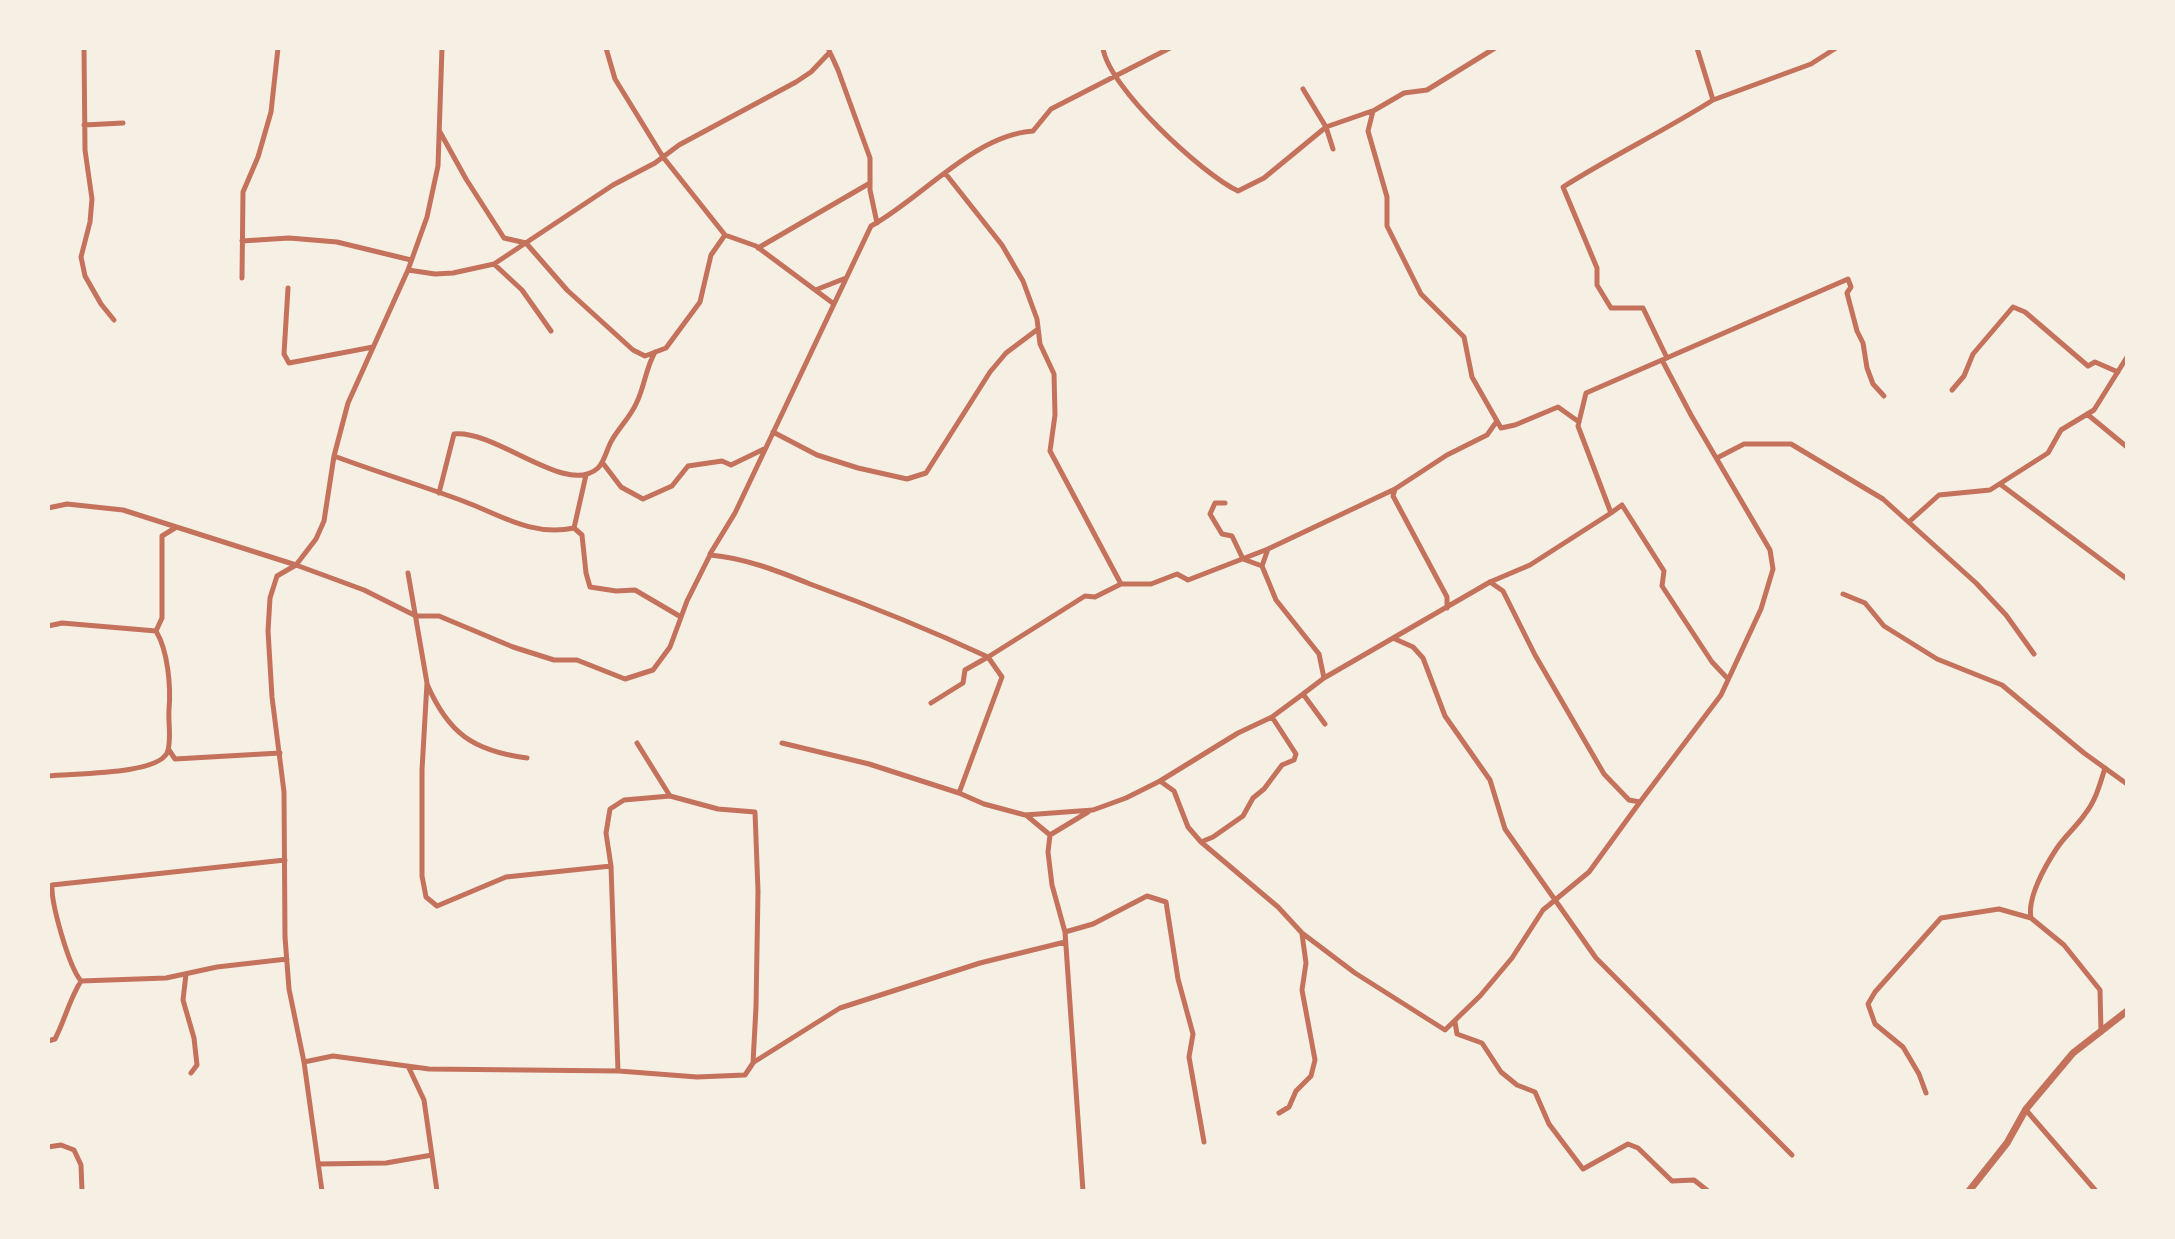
<!DOCTYPE html>
<style>
body{margin:0}
#map{position:relative;width:2175px;height:1239px;overflow:hidden;background:#f6efe4;font-family:Jost,sans-serif}
canvas{display:block}
.frame{position:absolute;inset:0;border:50px solid #f6efe4;pointer-events:none}
</style>
<div id="map">
<canvas width="2175" height="1239"></canvas>
<div class="frame"></div>
</div>
<script>
const context = document.querySelector('canvas').getContext('2d');
context.lineJoin = 'round';
function stroke(path, color, width, dash) {
  context.strokeStyle = color;
  context.lineWidth = width;
  context.lineCap = dash ? 'butt' : 'round';
  context.setLineDash(dash || []);
  context.stroke(path);
}
stroke(new Path2D(`
 M 84,48 L 85,150 L 92,199 L 90,222 L 81,257 L 85,276 L 101,304 L 114,320
 M 606,48 L 615,79 L 663,157 L 725,235 L 756,246 L 834,304
 M 828,48 L 838,70 L 870,158 L 870,190 L 877,223
 M 1103,48 C 1108,87 1202,174 1238,191 L 1264,178 L 1326,127 L 1372,111
 M 1495,48 L 1427,90 L 1404,93 L 1373,111 L 1368,131 L 1387,197 L 1387,226 L 1421,294 L 1464,337 L 1472,377 L 1501,428 L 1515,425 L 1558,407 L 1579,422
 M 1303,89 L 1326,127 L 1333,149
 M 1713,100 L 1811,64 L 1836,48
 M 84,125 L 123,123
 M 440,132 L 466,179 L 504,238 L 526,243 L 567,290 L 633,350 L 645,356 L 666,348 L 700,302 L 711,255 L 725,235
 M 945,173 L 1002,245 L 1023,281 L 1037,319 L 1040,344 L 1054,374 L 1055,415 L 1050,451 L 1121,584
 M 242,241 L 289,238 L 337,242 L 411,260
 M 758,248 L 870,183
 M 494,264 L 522,290 L 551,331
 M 408,270 L 435,274 L 453,273 L 494,264 L 613,185 L 655,163 L 679,145 L 796,82 L 811,72 L 830,52
 M 242,278 L 243,192 L 258,157 L 271,112 L 278,48
 M 288,288 L 284,354 L 289,363 L 373,347
 M 818,289 L 846,278
 M 1667,358 L 1643,308 L 1611,308 L 1597,285 L 1597,268 L 1563,187 C 1612,156 1664,131 1713,100 L 1697,48
 M 1952,390 L 1964,376 L 1973,354 L 2013,307 L 2025,312 L 2088,366 L 2095,362 L 2118,372
 M 2087,414 L 2127,447
 M 773,432 L 817,455 L 858,468 L 907,479 L 926,473 L 990,372 L 1006,353 L 1038,329
 M 334,456 C 377,472 420,485 463,501 C 501,515 532,537 574,528 L 582,535 L 586,573 L 590,587 L 616,591 L 635,590 L 681,617
 M 1717,458 L 1744,444 L 1791,444 L 1883,499 L 1976,583 L 2006,615 L 2034,654
 M 602,462 L 621,487 L 643,499 L 672,486 L 688,466 L 722,461 L 731,465 L 764,449
 M 2000,484 L 2127,579
 M 439,493 L 454,434 C 498,430 566,497 598,468 C 605,461 607,448 612,440 C 619,428 630,417 636,404 C 645,386 645,370 655,352
 M 1225,503 L 1215,503 L 1210,514 L 1222,534 L 1232,536 L 1243,559 L 1262,566
 M 48,508 L 67,504 L 123,510 L 296,565 L 364,590 L 416,616 L 439,616 L 513,647 L 554,660 L 577,660 L 625,679 L 653,670 L 670,647 L 687,601 L 710,555 C 745,558 778,571 810,584 C 871,606 930,630 988,657 L 1085,596 L 1095,597 L 1121,584 L 1151,584 L 1177,574 L 1188,580 L 1268,549
 M 1611,513 L 1622,505 L 1664,571 L 1662,586 L 1712,662 L 1728,679
 M 1910,521 L 1939,495 L 1990,490 L 2048,453 L 2061,430 L 2094,410 L 2127,357
 M 574,528 L 586,475
 M 710,554 L 735,513 L 871,226 C 922,198 974,135 1033,131 L 1051,109 L 1170,48
 M 408,573 L 427,683 L 422,770 L 422,876 L 426,897 L 437,906 L 506,877 L 611,866 L 618,1071
 M 1490,582 L 1503,591 L 1535,655 L 1604,774 L 1629,800 L 1640,802 L 1721,695 L 1761,609 L 1773,569 L 1770,550 L 1691,415 L 1662,360 L 1848,279 L 1851,287 L 1847,293 L 1857,331 L 1863,343 L 1867,368 L 1873,384 L 1884,396
 M 1843,594 L 1865,603 L 1884,626 L 1937,659 L 2002,685 L 2084,753 L 2127,784
 M 1447,608 L 1447,597 L 1393,496 L 1395,489 L 1447,455 L 1487,435 L 1497,421
 M 48,626 L 62,623 L 156,631
 M 1395,639 L 1413,647 L 1423,658 L 1445,716 L 1490,780 L 1505,829 L 1596,958 L 1792,1155
 M 1324,678 L 1319,654 L 1276,600 L 1262,566 L 1268,549 L 1395,489
 M 427,684 C 448,733 473,751 527,758
 M 931,703 L 963,683 L 965,670 L 988,657 L 1002,677 L 959,793
 M 1325,724 L 1303,694 L 1324,678 L 1490,582 L 1530,565 L 1611,513 L 1578,426 L 1586,393 L 1662,360
 M 782,743 L 869,764 L 959,793 L 984,804 L 1025,815 L 1093,810 L 1126,798 L 1160,781 L 1238,733 L 1272,717 L 1303,694
 M 169,750 L 175,759 L 280,753
 M 48,776 C 72,773 156,775 167,753 C 172,742 168,722 169,710 C 171,686 168,651 156,631 L 162,618 L 162,536 L 175,528
 M 1160,781 L 1174,791 L 1188,827 L 1201,842 L 1278,907 L 1302,933 L 1355,973 L 1445,1030 L 1480,996 L 1512,958 L 1543,910 L 1589,872 L 1640,802
 M 1026,815 L 1050,835
 M 1201,842 L 1213,837 L 1243,816 L 1253,798 L 1264,789 L 1282,765 L 1294,760 L 1296,754 L 1272,717
 M 611,866 L 606,833 L 610,809 L 624,800 L 670,796
 M 2031,918 C 2027,898 2045,866 2057,848 C 2065,836 2077,826 2085,814 C 2096,800 2100,784 2105,768
 M 1065,932 L 1093,924 L 1147,896 L 1166,902 L 1178,979 L 1193,1034 L 1189,1057 L 1204,1142
 M 186,974 L 183,1000 L 194,1038 L 197,1065 L 191,1073
 M 81,981 L 166,978 L 217,967 L 287,959
 M 1455,1022 L 1457,1034 L 1482,1043 L 1501,1072 L 1517,1085 L 1535,1092 L 1549,1124 L 1583,1169 L 1628,1144 L 1638,1148 L 1672,1181 L 1694,1180 L 1708,1191
 M 48,1041 L 55,1039 C 65,1020 69,1000 81,981 C 69,967 51,904 52,885 L 285,860
 M 304,1062 L 333,1056 L 429,1069 L 619,1071 L 697,1077 L 745,1075 L 753,1063 L 756,1007 L 758,891 L 755,812 L 718,809 L 670,796 L 637,743
 M 754,1062 L 840,1008 L 980,963 L 1065,942
 M 409,1068 L 424,1100 L 437,1191
 M 1926,1093 L 1919,1074 L 1903,1047 L 1875,1024 L 1868,1004 L 1875,992 L 1941,918 L 1999,909 L 2031,918 L 2064,945 L 2100,990 L 2101,1032
 M 2026,1110 L 2096,1191
 M 1279,1113 L 1289,1107 L 1296,1091 L 1311,1076 L 1315,1060 L 1302,990 L 1306,963 L 1302,934
 M 48,1147 L 61,1145 L 74,1150 L 81,1165 L 82,1191
 M 318,1164 L 386,1163 L 432,1155
 M 322,1191 L 304,1062 L 289,989 L 285,937 L 284,792 L 272,697 L 268,631 L 270,598 L 277,576 L 296,565 L 316,539 L 324,521 L 334,456 L 348,403 L 408,270 L 427,217 L 438,166 L 442,48
 M 1083,1191 L 1065,932 L 1052,885 L 1048,852 L 1050,835 L 1088,812`), '#c5725c', 5);
stroke(new Path2D(`
 M 1969,1191 L 2007,1143 L 2026,1109 L 2073,1053 L 2127,1011`), '#c5725c', 7);
</script>
